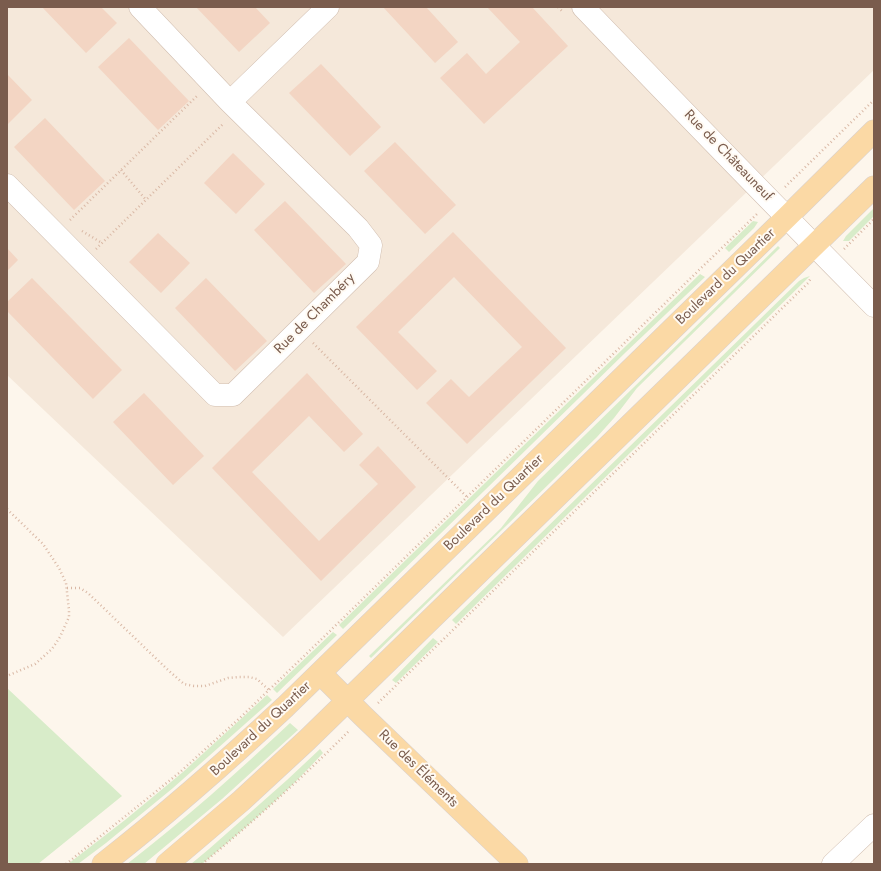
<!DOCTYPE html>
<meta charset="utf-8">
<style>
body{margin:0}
#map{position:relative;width:881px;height:871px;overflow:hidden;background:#fdf6ec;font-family:Jost,sans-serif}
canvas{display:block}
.frame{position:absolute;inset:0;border:8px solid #7a5c4d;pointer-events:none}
</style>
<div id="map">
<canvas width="881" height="871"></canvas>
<div class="frame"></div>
</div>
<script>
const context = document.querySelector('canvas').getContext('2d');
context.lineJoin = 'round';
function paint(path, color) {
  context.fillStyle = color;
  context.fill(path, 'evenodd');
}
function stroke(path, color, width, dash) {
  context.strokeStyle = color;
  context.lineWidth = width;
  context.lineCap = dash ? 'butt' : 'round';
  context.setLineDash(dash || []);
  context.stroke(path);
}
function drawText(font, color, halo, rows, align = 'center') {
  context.font = font + ' Jost,sans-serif';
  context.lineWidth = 4;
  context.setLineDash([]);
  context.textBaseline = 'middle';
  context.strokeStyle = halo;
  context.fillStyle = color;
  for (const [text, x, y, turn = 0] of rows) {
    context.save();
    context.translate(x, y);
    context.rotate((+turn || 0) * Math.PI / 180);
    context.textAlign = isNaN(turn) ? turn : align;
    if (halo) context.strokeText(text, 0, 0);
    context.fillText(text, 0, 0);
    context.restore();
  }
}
paint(new Path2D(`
 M 7,7 L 874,7 L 874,70 L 283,637 L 7,375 Z`), '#f5e8da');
paint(new Path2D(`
 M 874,208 L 874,216 L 849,241 L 843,241 L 846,236 Z
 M 753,221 L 758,222 L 754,228 L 729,252 L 725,248 Z
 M 778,246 L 780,248 L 637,388 L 614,418 L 597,437 L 371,658 L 369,656 L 501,528 L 538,481 Z
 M 700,274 L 705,277 L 626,352 L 343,629 L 339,625 Z
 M 810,276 L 456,624 L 452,620 L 799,281 L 804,278 Z
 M 333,632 L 337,635 L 277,693 L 273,689 Z
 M 433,638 L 438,642 L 396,683 L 392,680 Z
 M 7,688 L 122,796 L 38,864 L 7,864 Z
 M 267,695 L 272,700 L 173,788 L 106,843 L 78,864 L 68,864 L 125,820 L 183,772 Z
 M 290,723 L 298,730 L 222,799 L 144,864 L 127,864 C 184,820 238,772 290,723 Z
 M 320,749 L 323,753 C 287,793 243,830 202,864 L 191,864 L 209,849 L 287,780 Z`), '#d8ecc9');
paint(new Path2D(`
 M 42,7 L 101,7 L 117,23 L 86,53 Z
 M 196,7 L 255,7 L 270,23 L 239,52 Z
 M 383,7 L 426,7 L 458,42 L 435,63 Z
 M 487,7 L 532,7 L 568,46 L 484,124 L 440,78 L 467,53 L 486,74 L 520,42 Z
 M 129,38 L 189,101 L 158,130 L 98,67 Z
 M 321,64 L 381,127 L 350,156 L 289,93 Z
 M 7,74 L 32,100 L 7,125 Z
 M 45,118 L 105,181 L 74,210 L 14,147 Z
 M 395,142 L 456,205 L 425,234 L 364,171 Z
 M 233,153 L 265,184 L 236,214 L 204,183 Z
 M 285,201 L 346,264 L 314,293 L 254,230 Z
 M 453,232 L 566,348 L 467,444 L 426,403 L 451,379 L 469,397 L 522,347 L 454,277 L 398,332 L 437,371 L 417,390 L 356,327 Z
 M 158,233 L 190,263 L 161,293 L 129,262 Z
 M 7,248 L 18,260 L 7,271 Z
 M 32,278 L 122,370 L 93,399 L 7,311 L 7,302 Z
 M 206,278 L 267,341 L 235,371 L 175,308 Z
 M 307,373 L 363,434 L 344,452 L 309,416 L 252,472 L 319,541 L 378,484 L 359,465 L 378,446 L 416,487 L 321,581 L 212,468 Z
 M 144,393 L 204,456 L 173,485 L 113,422 Z`), '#f3d5c3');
const minor = new Path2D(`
 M 140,7 L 230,102
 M 583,7 C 679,107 776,207 874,306
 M 7,185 L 215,395 L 233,395 L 368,262 L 371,245 L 358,228 L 230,102 L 328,7
 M 833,864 L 874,825`);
const major = new Path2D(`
 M 320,673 L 363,716 L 517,864
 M 103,864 C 167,814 226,762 285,707 L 787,217 L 874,131
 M 167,864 L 241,801 L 307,740 L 874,187`);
stroke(minor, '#d1beb0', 23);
stroke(major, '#dad1cd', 23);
stroke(new Path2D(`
 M 558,7 L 563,12
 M 121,170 L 146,200
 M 785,187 L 874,100
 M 70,220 L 198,95
 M 82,231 L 102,243
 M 96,249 L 224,123
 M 844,249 L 874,219
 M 313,343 L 467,497
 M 7,509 L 43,544 L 59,568 L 66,583 L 69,610 L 69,617 L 60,637 L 52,649 L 35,664 L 7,676
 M 67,588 L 80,588 L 88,593 L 168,670 L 184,684 L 194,686 L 205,686 L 228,678 L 239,677 L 249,677 L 257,679 L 270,691
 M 378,703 L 455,628 L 808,283 L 811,278
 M 66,864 L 179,773 L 242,716 L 331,630 L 697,272 L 757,214
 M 202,864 C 253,822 303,777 350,730`), '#d9b8a5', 2.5, [1, 3]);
stroke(minor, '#fff', 22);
stroke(major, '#fbd9a5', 22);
drawText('14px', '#7a5c4d', '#fffaf3', [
 ["Rue de Châteauneuf",728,156,46],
 ["Boulevard du Quartier",726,277,-44],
 ["Rue de Chambéry",315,314,-45],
 ["Boulevard du Quartier",494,503,-44],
 ["Boulevard du Quartier",261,729,-43],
 ["Rue des Éléments",418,769,44]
]);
</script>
